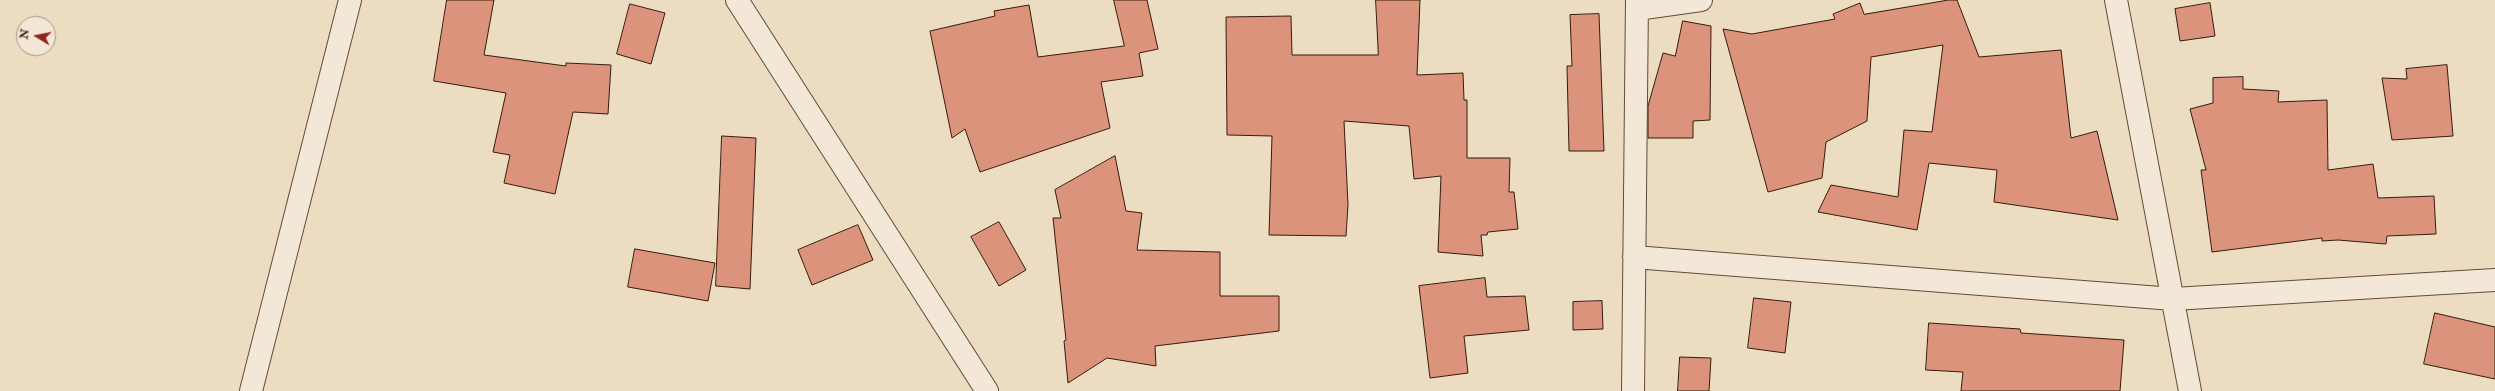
<!DOCTYPE html>
<style>
body{margin:0}
#map{position:relative;width:2495px;height:391px;overflow:hidden;background:#ecdcc1;font-family:"IM FELL Double Pica",serif}
canvas{display:block}
.north{position:absolute;left:16px;top:16px;width:40px;height:40px;box-sizing:border-box;background:#f3e8d7;border:1px solid #a89686;border-radius:50%;rotate:280deg;font-size:11px;font-weight:700;line-height:16px;text-align:center;color:#371b0c}
.north::after{content:'';display:block;margin:auto;width:14px;height:18px;background:#8f2418;clip-path:polygon(50% 0,100% 100%,50% 72%,0 100%)}
</style>
<div id="map">
<canvas width="2495" height="391"></canvas>
<div class="north">N</div>
</div>
<script>
const context = document.querySelector('canvas').getContext('2d');
context.lineJoin = 'round';
function paint(path, color) {
  context.fillStyle = color;
  context.fill(path, 'evenodd');
}
function stroke(path, color, width, dash) {
  context.strokeStyle = color;
  context.lineWidth = width;
  context.lineCap = dash ? 'butt' : 'round';
  context.setLineDash(dash || []);
  context.stroke(path);
}
const building = new Path2D(`
 M 447,0 L 494,0 L 484,55 L 566,66 L 566,63 L 611,65 L 608,114 L 573,112 L 555,194 L 504,183 L 510,155 L 493,152 L 506,93 L 434,81 Z
 M 1114,0 L 1147,0 L 1158,49 L 1139,53 L 1143,76 L 1101,82 L 1110,128 L 980,172 L 965,129 L 952,138 L 930,31 L 995,16 L 994,11 L 1029,5 L 1038,57 L 1124,46 Z
 M 1376,0 L 1420,0 L 1417,75 L 1463,73 L 1464,100 L 1467,100 L 1467,158 L 1510,158 L 1509,192 L 1514,192 L 1518,229 L 1488,232 L 1487,235 L 1481,235 L 1483,256 L 1438,252 L 1441,176 L 1414,179 L 1409,126 L 1344,121 L 1348,205 L 1346,236 L 1269,235 L 1272,136 L 1227,135 L 1226,17 L 1291,16 L 1292,55 L 1378,55 Z
 M 1949,0 L 1957,0 L 1979,57 L 2061,50 L 2071,138 L 2097,131 L 2118,220 L 1994,202 L 1997,170 L 1929,163 L 1917,230 L 1818,212 L 1831,185 L 1898,197 L 1904,130 L 1932,132 L 1943,45 L 1871,57 L 1867,121 L 1826,142 L 1822,178 L 1768,192 L 1723,29 L 1752,34 L 1835,19 L 1833,14 L 1860,3 L 1864,14 Z
 M 2210,3 L 2215,36 L 2180,41 L 2175,9 Z
 M 630,4 L 665,13 L 651,64 L 617,54 Z
 M 1599,14 L 1604,151 L 1569,151 L 1567,66 L 1572,66 L 1570,15 Z
 M 1683,21 L 1711,26 L 1710,120 L 1693,121 L 1693,138 L 1648,138 L 1648,106 L 1663,53 L 1675,56 Z
 M 2447,65 L 2453,136 L 2392,140 L 2382,78 L 2407,79 L 2406,69 Z
 M 2243,77 L 2243,89 L 2279,91 L 2278,102 L 2327,100 L 2328,170 L 2373,164 L 2378,198 L 2434,196 L 2436,234 L 2387,236 L 2386,244 L 2338,240 L 2322,241 L 2322,238 L 2212,252 L 2201,170 L 2206,170 L 2190,109 L 2213,103 L 2213,78 Z
 M 722,136 L 756,138 L 750,289 L 716,286 Z
 M 1115,156 L 1126,211 L 1142,213 L 1137,250 L 1220,252 L 1220,296 L 1279,296 L 1279,331 L 1155,346 L 1156,366 L 1107,358 L 1068,383 L 1064,341 L 1066,340 L 1053,218 L 1061,218 L 1055,190 Z
 M 999,222 L 1026,270 L 999,286 L 971,237 Z
 M 858,225 L 873,260 L 812,285 L 798,250 Z
 M 635,249 L 715,263 L 708,301 L 628,287 Z
 M 1485,278 L 1487,297 L 1525,296 L 1529,330 L 1464,336 L 1468,373 L 1430,378 L 1419,286 Z
 M 1754,298 L 1791,302 L 1785,353 L 1748,348 Z
 M 1602,301 L 1603,329 L 1573,330 L 1573,302 Z
 M 2435,313 L 2495,327 L 2495,379 L 2424,364 Z
 M 1929,323 L 2020,329 L 2021,333 L 2124,340 L 2120,391 L 1961,391 L 1963,372 L 1926,370 Z
 M 1680,357 L 1711,358 L 1709,391 L 1678,391 Z`);
paint(building, '#dc937c');
stroke(building, '#371b0c', 1);
const street = new Path2D(`
 M 737,0 L 987,391
 M 2116,0 L 2190,391
 M 1637,9 L 1701,0
 M 1634,257 L 2173,299 L 2495,280
 M 251,391 L 350,0
 M 1633,391 L 1637,0`);
stroke(street, '#644b39', 24);
stroke(street, '#f3e8d7', 22);
</script>
